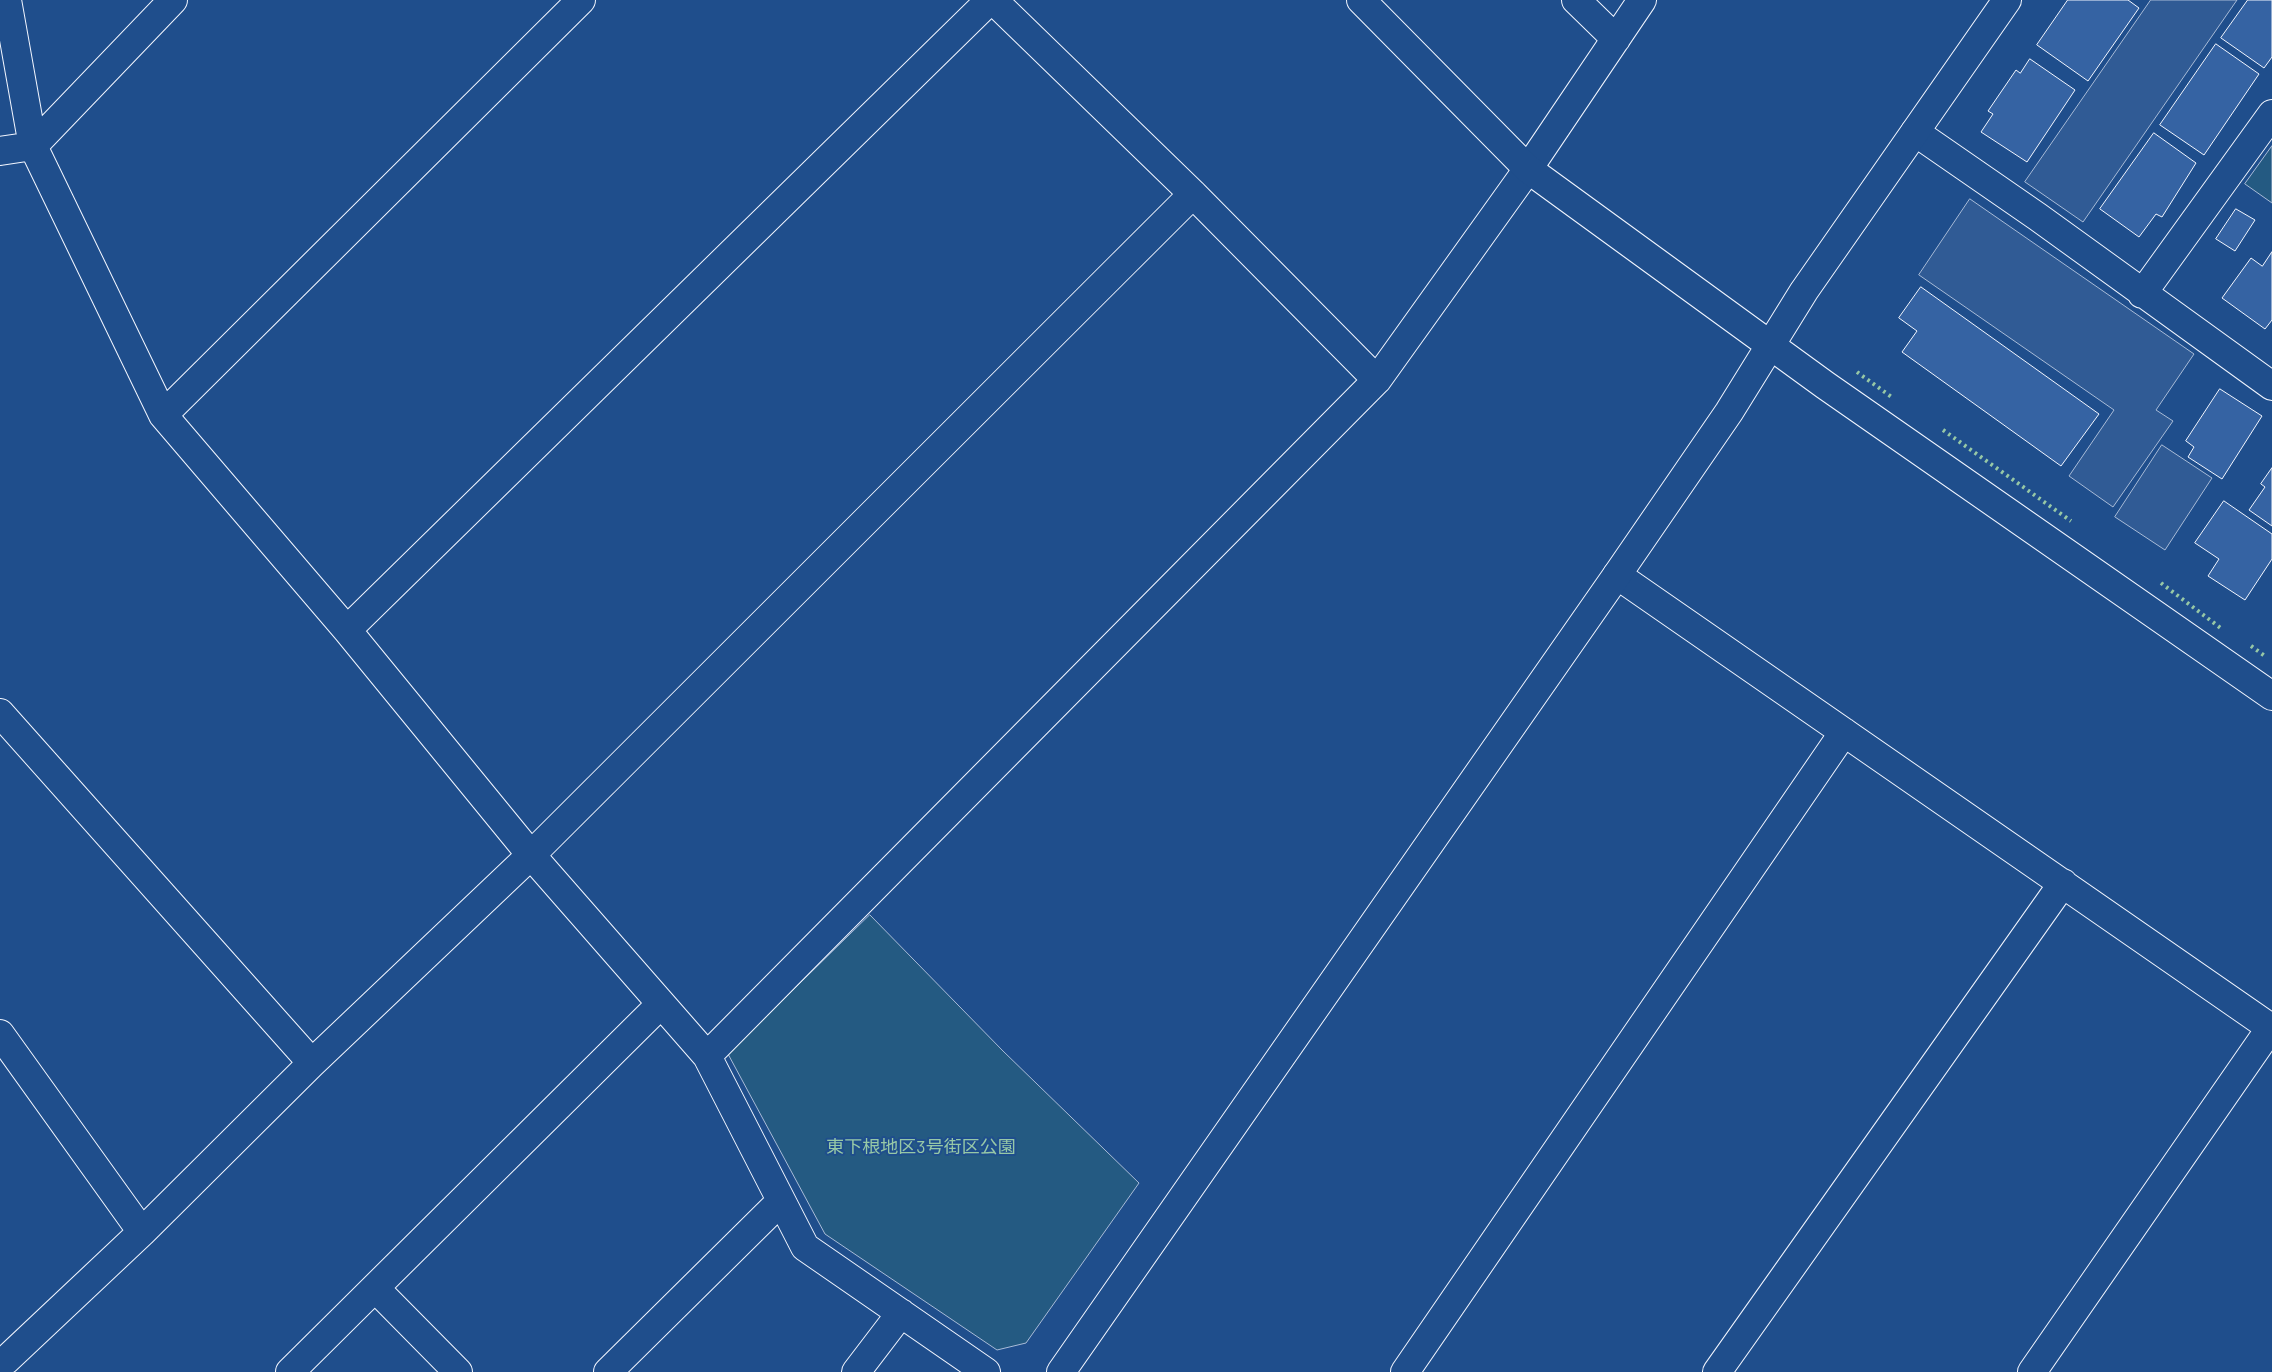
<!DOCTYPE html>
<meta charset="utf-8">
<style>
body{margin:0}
canvas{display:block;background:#1f4e8c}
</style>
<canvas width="2272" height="1372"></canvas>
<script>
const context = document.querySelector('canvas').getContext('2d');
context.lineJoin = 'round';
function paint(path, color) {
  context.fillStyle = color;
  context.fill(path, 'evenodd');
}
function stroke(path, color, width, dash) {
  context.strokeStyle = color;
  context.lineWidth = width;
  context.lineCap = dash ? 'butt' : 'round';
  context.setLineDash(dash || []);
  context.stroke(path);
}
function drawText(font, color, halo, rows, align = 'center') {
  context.font = font + ' Barlow,"Noto Sans JP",sans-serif';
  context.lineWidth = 4;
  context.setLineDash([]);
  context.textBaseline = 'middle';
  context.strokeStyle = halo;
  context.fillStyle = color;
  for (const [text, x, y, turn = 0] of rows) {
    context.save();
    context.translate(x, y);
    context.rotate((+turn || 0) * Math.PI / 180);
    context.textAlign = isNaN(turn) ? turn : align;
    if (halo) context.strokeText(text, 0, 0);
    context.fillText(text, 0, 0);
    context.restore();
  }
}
const green = new Path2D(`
 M 2272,146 L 2272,203 L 2245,184 Z
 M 870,915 L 1003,1051 L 1139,1183 L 1026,1343 L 997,1350 L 825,1234 L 728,1054 Z`);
paint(green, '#245a82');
stroke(green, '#a8bbd7', 1);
const parking = new Path2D(`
 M 2151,0 L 2237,0 L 2083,222 L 2025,182 Z
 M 1970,199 L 2194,354 L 2156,410 L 2173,421 L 2113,507 L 2069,476 L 2114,410 L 1919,275 Z
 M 2162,445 L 2212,478 L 2165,550 L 2115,517 Z`);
paint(parking, '#305b95');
stroke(parking, '#a8bbd7', 1);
const building = new Path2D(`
 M 2068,0 L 2128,0 L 2139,8 L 2088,81 L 2037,45 Z
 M 2248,0 L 2272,0 L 2272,57 L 2264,68 L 2221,38 Z
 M 2216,44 L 2259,74 L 2204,155 L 2160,125 Z
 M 2030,59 L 2075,90 L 2027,162 L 1981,132 L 1993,114 L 1988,111 L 2016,70 L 2020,73 Z
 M 2154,133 L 2196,163 L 2162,217 L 2156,214 L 2139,237 L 2100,209 Z
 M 2236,209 L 2255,220 L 2235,251 L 2216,239 Z
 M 2272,252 L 2272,320 L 2265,329 L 2222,298 L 2251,258 L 2262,266 Z
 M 1921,287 L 2099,414 L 2061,466 L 1902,352 L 1917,331 L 1899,318 Z
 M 2220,389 L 2262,416 L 2222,479 L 2188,457 L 2194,447 L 2186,441 Z
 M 2272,468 L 2272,526 L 2249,510 L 2265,487 L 2261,484 Z
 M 2224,501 L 2272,534 L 2272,559 L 2245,600 L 2208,576 L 2219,559 L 2195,543 Z`);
paint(building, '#3563a3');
stroke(building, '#f2f6ff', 1);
const minor = new Path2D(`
 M 7,0 L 33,146 L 163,415 L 347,630 L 531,855 L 707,1056 L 805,1247 L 986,1372
 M 993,0 L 1193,194 L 1377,380
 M 1576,0 L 1616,39
 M 1915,132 L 2038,217 L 2272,386
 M 0,151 L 33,146 L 173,0
 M 2142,294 L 2272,114
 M 163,415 L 581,0
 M 1617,575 L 2271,1028
 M 347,630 L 990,0
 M 0,713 L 312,1063
 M 0,1034 L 142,1232
 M 707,1056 L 1377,380 L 1528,169 L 1642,0
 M 375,1288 L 458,1372
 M 0,1362 L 6,1360 L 142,1232 L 312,1063 L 531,855 L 1193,194
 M 290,1372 L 661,1004
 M 608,1372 L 781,1201
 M 856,1372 L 901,1313
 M 1405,1372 L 1844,732
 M 1717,1372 L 2063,883
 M 2032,1372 L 2272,1026`);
const tertiary = new Path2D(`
 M 1361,0 L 1528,169 L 1825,385 L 2272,696
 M 1061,1372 L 1617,575 L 1729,412 L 1804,291 L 2007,0`);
stroke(minor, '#f2f6ff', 30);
stroke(tertiary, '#f2f6ff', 30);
stroke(minor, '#1f4e8c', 28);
stroke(tertiary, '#1f4e8c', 28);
stroke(new Path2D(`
 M 1857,372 L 1893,398
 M 1943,430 L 2071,521
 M 2161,583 L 2222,629
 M 2251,646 L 2265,656`), '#97c8a6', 4, [2.5, 4]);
drawText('18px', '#97c8a6', '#1f4e8c', [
 ["東下根地区3号街区公園",921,1147]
]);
</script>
